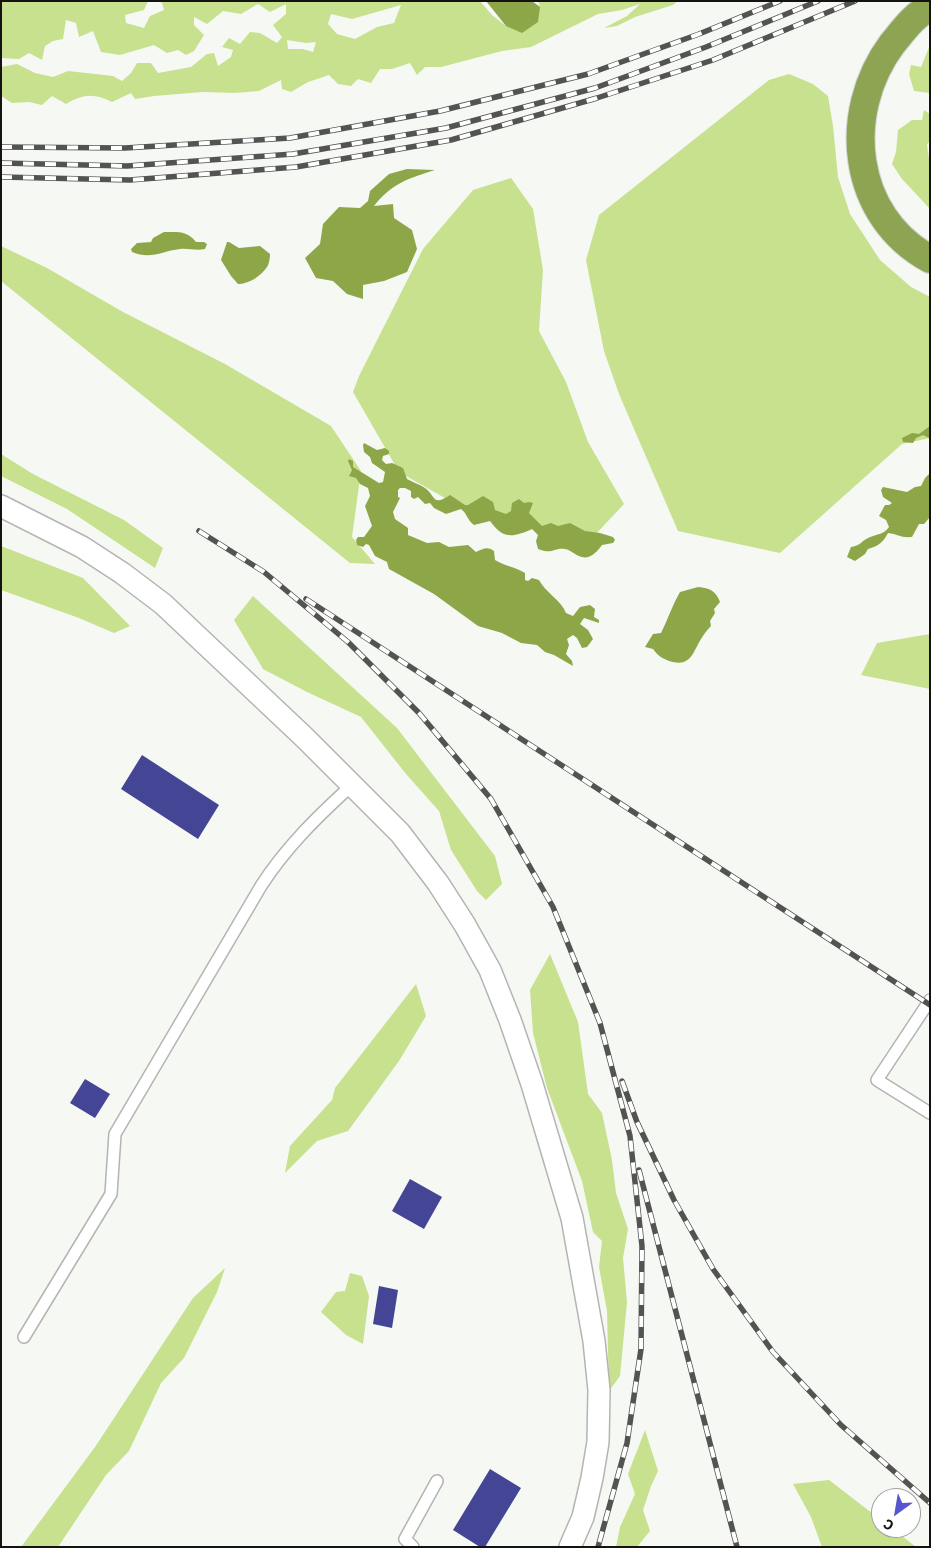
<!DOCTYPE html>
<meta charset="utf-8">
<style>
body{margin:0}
#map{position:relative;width:931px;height:1548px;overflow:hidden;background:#f6f8f4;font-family:"IBM Plex Sans",sans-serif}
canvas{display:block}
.frame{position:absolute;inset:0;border:2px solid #131312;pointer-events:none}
.north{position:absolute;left:871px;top:1488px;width:50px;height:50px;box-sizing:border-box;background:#fff;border:1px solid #a1a1a0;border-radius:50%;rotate:212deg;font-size:14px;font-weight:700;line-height:20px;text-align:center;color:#131312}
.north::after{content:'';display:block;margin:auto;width:18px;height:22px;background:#5856ce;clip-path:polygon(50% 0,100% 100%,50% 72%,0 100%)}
</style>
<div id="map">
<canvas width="931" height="1548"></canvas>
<div class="frame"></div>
<div class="north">С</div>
</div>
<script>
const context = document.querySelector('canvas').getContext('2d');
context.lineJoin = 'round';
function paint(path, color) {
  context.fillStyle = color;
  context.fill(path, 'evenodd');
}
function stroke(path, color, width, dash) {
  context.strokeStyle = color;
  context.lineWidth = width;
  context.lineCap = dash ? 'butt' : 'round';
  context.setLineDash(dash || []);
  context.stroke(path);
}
paint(new Path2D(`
 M 1,1 L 148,1 L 144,10 L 125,15 L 126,23 L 144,28 L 150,16 L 164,10 L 162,3 L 159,1 L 480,1 L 492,15 L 506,26 L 540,7 L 538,1 L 678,1 L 673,5 L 635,17 L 617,26 L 604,28 L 627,16 L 640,4 L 622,10 L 598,14 L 531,47 L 502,51 L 441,67 L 425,67 L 417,75 L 410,63 L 392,69 L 380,69 L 371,83 L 358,79 L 351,86 L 338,84 L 329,75 L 308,82 L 291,92 L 282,89 L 281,80 L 259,91 L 235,93 L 203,92 L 154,96 L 135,99 L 131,93 L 112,102 C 94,93 83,94 66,104 L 52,96 L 42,105 L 29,102 L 12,103 L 1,96 L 1,67 L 17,64 L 35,73 L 53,77 L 68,71 L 113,76 L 122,81 L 131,73 L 137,63 L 151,63 L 158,73 L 191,67 L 207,54 L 214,53 L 218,66 L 231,57 L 233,50 L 222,47 L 229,38 L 240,44 L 250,32 L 260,33 L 277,43 L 282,37 L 273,25 L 286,14 L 286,4 L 270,12 L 258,4 L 241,14 L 223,11 L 207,24 L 194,17 L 194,25 L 204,35 L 194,51 L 186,55 L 178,50 L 167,53 L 154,45 L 120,55 L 101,52 L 93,31 L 79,37 L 76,23 L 66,20 L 63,39 L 53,41 L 45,46 L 42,60 L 29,53 L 19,59 L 1,58 ZM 401,5 L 394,23 L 377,27 L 355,39 L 337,34 L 328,24 L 331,14 L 352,19 ZM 287,40 L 306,43 L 316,42 L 313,52 L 303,49 L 288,49 Z
 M 930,45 L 930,93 L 914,91 L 909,74 L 911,65 L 921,67 Z
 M 789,74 L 813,84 L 828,96 L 833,126 L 838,177 L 850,214 L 880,260 L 911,287 L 930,297 L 930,438 L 902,444 L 780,553 L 678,531 L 619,394 L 604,351 L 586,260 L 599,215 L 769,80 Z
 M 924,110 L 930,114 L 930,140 L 927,145 L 930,165 L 930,209 L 902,179 L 892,164 L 896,152 L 898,130 L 912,120 L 922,120 Z
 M 511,178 L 533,209 L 543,270 L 539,331 L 566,382 L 588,442 L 624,504 L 593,537 L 515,525 L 452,502 L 399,472 L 353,392 L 359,376 L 423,249 L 473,190 Z
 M 1,246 L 47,268 L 123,312 L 225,364 L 331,426 L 361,471 L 352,537 L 375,564 L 350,563 L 1,281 Z
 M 1,454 L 33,474 L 124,520 L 163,548 L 155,568 L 67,509 L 1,476 Z
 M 1,546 L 83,578 L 130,626 L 114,633 L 79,618 L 1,590 Z
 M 253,596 L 397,728 L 495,856 L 502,884 L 486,900 L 477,891 L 451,850 L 439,811 L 406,774 L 361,717 L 307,692 L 263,669 L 234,620 Z
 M 930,634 L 930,689 L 861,675 L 877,643 Z
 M 550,954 L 578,1022 L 588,1094 L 602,1113 L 612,1160 L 616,1193 L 628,1229 L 623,1258 L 627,1302 L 620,1376 L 609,1391 L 607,1311 L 599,1267 L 602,1241 L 593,1232 L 582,1181 L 547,1088 L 533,1033 L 530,990 Z
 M 416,984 L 426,1016 L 399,1061 L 348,1131 L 317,1141 L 285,1173 L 290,1146 L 332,1100 L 335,1088 Z
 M 225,1268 L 217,1292 L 184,1358 L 161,1383 L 129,1451 L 106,1475 L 58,1547 L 21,1547 L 95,1447 L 193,1298 Z
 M 350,1273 L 362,1276 L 369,1296 L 363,1344 L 346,1335 L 321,1312 L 336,1292 L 345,1291 Z
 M 645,1430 L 658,1471 L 651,1486 L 643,1510 L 650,1531 L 637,1547 L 616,1547 L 620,1527 L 635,1494 L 628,1474 Z
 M 829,1480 L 881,1520 L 881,1528 L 892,1528 L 916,1547 L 822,1547 L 811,1517 L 793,1484 Z`), '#c7e18f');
paint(new Path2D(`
 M 486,1 L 532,1 L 540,7 L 538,22 L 522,33 L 506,26 Z
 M 407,169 L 435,170 C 409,178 391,184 374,206 L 393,204 L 394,218 L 412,230 L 417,249 L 407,272 L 384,281 L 363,285 L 363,299 L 347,294 L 333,281 L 316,278 L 305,258 L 320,244 L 323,224 L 339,207 L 360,208 L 368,201 L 370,191 L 389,174 Z
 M 164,232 C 177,232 187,230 196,242 L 204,242 L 207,244 L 205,249 C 196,251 188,248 180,249 C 162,251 151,260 132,252 L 131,249 L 137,243 L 151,242 L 153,238 Z
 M 227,242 L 229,242 L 239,248 L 260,246 L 270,254 C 270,258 269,264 267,267 C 261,276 249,284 238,284 L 231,276 L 221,260 Z
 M 930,426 L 930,441 L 929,438 L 923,435 L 916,438 L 913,443 L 903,442 L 902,438 L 912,433 L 919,434 Z
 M 364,443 L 377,450 L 385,448 L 389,451 L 389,454 L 383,456 L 382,460 L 386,464 L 392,463 L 403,468 L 407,479 C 412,482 419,484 425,488 C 436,496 432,507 450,495 L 465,505 L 468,505 L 483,496 L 493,502 L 495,510 L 506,514 L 511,511 L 512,503 L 519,499 L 524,503 L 529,502 L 533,503 L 529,513 L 542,526 L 551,523 L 558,526 L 570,523 L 585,531 L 600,533 L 613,537 L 615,540 L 613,543 L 602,545 C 597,552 589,561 579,556 C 574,554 571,550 565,549 C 554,547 553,555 538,549 L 536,541 L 538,535 L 532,529 C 512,538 503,539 490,521 L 474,525 C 467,520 467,513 461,509 L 446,514 L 434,508 L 430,503 L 425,504 L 418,497 L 414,499 L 411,497 L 411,491 L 405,488 L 400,488 L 398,490 L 398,497 L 400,498 L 393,512 L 395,519 L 408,528 L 408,535 L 427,543 L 439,542 L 449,547 L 468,545 L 476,552 C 483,549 487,546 494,551 L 495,560 C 505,566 515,567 525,573 L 525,580 L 528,581 L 532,578 L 539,580 C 545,592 561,600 566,613 L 573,616 L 580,607 L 590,605 L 595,609 L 594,617 L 599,620 L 599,623 L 584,618 L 580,624 L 588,630 L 593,639 L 587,647 L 582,648 L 577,638 L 573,635 L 567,639 L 569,645 L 566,654 L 572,661 L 573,666 L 554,655 L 545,652 L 537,645 L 521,643 L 502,633 L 478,626 L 434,594 L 389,569 L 387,562 L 375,556 L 369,545 L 366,544 L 363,547 L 357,545 L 356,540 L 358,537 L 364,537 L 372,526 L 365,506 L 370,496 L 368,488 L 360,484 L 356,478 L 349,476 L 352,470 L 348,461 L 349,459 L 353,461 L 353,467 L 379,483 L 383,482 L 385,472 L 372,463 L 370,457 L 364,452 L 363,445 Z
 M 930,473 L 930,517 L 924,524 L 919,524 L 912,537 C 900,538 898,534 888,533 C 883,542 879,546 868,549 L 865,554 L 855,561 L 847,557 L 851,547 C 862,545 860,542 868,538 C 876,534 884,535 889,527 L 886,520 L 879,516 L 885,505 L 889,505 L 892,503 L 883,497 L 881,490 L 883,487 L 907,492 L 915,487 L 921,486 L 925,478 Z
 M 698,587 C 710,588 716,591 720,602 L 714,609 L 715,613 L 710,621 L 711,626 C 707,630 704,634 701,639 C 693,652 691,666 673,662 C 664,660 658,656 653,649 L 645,647 L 653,634 L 661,633 C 668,619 672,606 680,592 Z`), '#8da748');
paint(new Path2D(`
 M 142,755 L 219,805 L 198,839 L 121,789 Z
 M 85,1079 L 110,1094 L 95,1118 L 70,1103 Z
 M 410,1179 L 442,1197 L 424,1229 L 392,1211 Z
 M 379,1286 L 398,1290 L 392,1328 L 373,1324 Z
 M 490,1469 L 521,1488 L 485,1547 L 480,1547 L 453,1530 Z`), '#444695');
const lane = new Path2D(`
 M 930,1000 L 877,1080 L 930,1113
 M 24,1337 L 111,1194 L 115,1134 L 261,886 C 286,847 318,816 352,785
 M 413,1547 L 405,1539 L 437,1481`);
const street = new Path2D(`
 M 1,506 L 82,547 L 122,573 L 163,604 L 305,738 L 400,833 L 438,883 L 465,925 L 490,970 L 510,1020 L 532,1084 L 572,1218 L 594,1341 L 599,1390 L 598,1442 L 592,1478 L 583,1517 L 570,1547`);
const highway = new Path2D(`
 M 930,7 C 914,15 903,31 892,44 C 841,113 851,216 930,259`);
stroke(lane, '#b4b5b2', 14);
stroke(street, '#b4b5b2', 24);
stroke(highway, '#d5d5d4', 30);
stroke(lane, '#fff', 11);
stroke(street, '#fff', 21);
stroke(highway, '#8da552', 28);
const rail = new Path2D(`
 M 1,147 L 125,148 L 290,138 L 440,111 L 588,74 L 699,34 L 780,1
 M 1,163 L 127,166 L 293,154 L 446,128 L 595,88 L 706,47 L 818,1
 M 1,177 L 130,180 L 296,167 L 451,140 L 597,98 L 713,60 L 855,1
 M 199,531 L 264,572 L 348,642 L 419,713 L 491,799 L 553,907 L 600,1023 L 630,1136 L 642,1246 L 641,1349 L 627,1443 L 598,1547
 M 306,599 L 930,1005
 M 622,1081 L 637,1122 L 674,1200 L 713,1269 L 773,1352 L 841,1425 L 930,1503
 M 639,1170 L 737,1547`);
stroke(rail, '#535352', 5.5);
stroke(rail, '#fff', 4, [11]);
</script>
